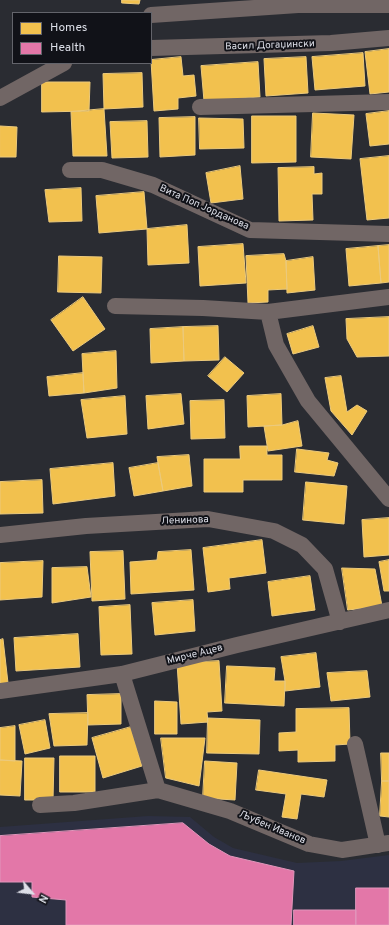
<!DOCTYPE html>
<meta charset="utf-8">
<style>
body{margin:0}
#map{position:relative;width:389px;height:925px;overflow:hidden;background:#2a2c32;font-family:Overpass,sans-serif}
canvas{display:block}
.legend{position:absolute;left:12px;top:12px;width:140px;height:52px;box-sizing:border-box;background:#111218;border:1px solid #63646b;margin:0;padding:5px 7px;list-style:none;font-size:12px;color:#dddfe8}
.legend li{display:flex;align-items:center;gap:8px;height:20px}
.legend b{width:20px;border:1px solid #63646b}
.north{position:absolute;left:12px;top:873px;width:40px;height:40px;-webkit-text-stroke:3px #111218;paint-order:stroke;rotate:118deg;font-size:11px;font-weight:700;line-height:16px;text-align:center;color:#dddfe8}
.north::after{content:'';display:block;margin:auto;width:14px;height:18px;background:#dddfe8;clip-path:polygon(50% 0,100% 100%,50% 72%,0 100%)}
</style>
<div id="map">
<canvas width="389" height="925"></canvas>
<ul class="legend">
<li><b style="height:11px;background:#f2c14e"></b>Homes</li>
<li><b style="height:11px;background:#e377a8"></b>Health</li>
</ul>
<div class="north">N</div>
</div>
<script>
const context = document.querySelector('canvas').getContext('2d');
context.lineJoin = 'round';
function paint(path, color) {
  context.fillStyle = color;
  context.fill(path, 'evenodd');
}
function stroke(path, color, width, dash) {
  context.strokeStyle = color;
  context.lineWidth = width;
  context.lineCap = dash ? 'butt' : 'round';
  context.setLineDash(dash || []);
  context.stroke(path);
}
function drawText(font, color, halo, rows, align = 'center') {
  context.font = font + ' Overpass,sans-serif';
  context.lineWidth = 4;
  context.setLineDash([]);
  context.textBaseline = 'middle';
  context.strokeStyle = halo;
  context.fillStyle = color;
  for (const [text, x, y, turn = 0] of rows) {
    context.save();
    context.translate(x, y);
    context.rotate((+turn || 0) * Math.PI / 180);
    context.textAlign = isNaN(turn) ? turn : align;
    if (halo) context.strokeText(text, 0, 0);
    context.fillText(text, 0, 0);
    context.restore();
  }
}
paint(new Path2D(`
 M 148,816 L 190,817 L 214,837 L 233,848 L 297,863 L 341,861 L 389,855 L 389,925 L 0,925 L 0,827 Z`), '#2d3042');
const homes = new Path2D(`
 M 122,0 L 140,0 L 139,4 L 122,3 Z
 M 389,49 L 389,92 L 370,94 L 365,52 Z
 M 363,53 L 365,86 L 315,90 L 312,57 Z
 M 181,57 L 183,76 L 194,75 L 196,96 L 178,98 L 178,109 L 154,111 L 151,60 Z
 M 306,57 L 308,93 L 266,96 L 264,59 Z
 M 258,62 L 260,97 L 204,101 L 201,66 Z
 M 142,73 L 143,107 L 104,109 L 103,74 Z
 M 42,82 L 90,82 L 89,111 L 42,112 Z
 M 104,109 L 107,156 L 73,156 L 71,112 Z
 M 389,111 L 389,144 L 370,146 L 366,114 Z
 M 313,113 L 354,115 L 351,159 L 311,157 Z
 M 252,116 L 296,116 L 296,162 L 252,163 Z
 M 195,117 L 195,155 L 160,157 L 159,118 Z
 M 199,118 L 243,119 L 244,148 L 200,149 Z
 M 147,121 L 148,157 L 112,158 L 110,122 Z
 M 0,126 L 17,127 L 16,157 L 0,157 Z
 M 389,156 L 389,218 L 367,220 L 360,159 Z
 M 240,166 L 243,199 L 211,203 L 206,173 Z
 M 314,167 L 314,174 L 322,173 L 322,194 L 312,194 L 313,220 L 279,221 L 278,168 Z
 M 81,188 L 82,221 L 49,222 L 45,190 Z
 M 144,192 L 147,229 L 99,233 L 96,196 Z
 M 187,225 L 189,263 L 148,265 L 147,229 Z
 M 243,244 L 246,283 L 200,286 L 198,247 Z
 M 389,245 L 389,282 L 381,283 L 378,246 Z
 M 378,246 L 381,283 L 349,286 L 346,249 Z
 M 284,254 L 286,261 L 287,289 L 268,290 L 268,302 L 248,303 L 246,256 Z
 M 59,256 L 102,257 L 101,293 L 58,292 Z
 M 313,257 L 315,290 L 287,293 L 286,261 Z
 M 83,297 L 105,329 L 73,351 L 51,320 Z
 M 389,317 L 389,356 L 357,357 L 347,339 L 346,319 Z
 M 218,326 L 219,360 L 184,361 L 183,327 Z
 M 313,326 L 319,347 L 293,354 L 287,334 Z
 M 183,327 L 184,361 L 151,363 L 150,329 Z
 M 116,351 L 117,388 L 84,393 L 82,354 Z
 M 225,357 L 244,373 L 227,392 L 208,376 Z
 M 83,373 L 84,393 L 49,396 L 47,377 Z
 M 341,376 L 347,412 L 357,405 L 367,411 L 352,435 L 331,411 L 325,378 Z
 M 181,394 L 184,424 L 148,429 L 146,396 Z
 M 281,394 L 282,425 L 248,427 L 247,396 Z
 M 125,396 L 127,434 L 87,438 L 81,400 Z
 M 224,400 L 225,438 L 191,439 L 190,401 Z
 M 298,421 L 302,446 L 268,451 L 264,426 L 282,425 Z
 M 240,446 L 267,446 L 267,455 L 282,455 L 282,480 L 243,480 L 243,492 L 204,492 L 204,459 L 240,459 Z
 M 297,449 L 329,453 L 327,460 L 338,463 L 334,476 L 295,472 Z
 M 189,455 L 192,486 L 163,491 L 157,457 Z
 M 113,463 L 115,496 L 53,504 L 50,469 Z
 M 158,463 L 163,491 L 134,496 L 129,468 Z
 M 42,480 L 43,513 L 0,514 L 0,482 Z
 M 306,482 L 347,486 L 344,524 L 303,520 Z
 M 389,518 L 389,555 L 364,557 L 362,520 Z
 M 262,540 L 266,573 L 229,578 L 230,589 L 208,592 L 203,548 Z
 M 191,550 L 194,590 L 131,594 L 130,562 L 157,560 L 158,552 Z
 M 123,551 L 125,599 L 92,601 L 90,552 Z
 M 389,560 L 389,591 L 384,591 L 379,562 Z
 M 43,561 L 42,597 L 0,600 L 0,563 Z
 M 87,567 L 91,597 L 52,603 L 52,568 Z
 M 342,568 L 375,569 L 382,606 L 348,610 Z
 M 310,576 L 315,610 L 272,616 L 268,582 Z
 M 193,600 L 195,631 L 155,635 L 152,603 Z
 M 130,605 L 132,654 L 101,655 L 99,607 Z
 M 78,634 L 80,667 L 16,671 L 14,638 Z
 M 3,639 L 8,683 L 0,684 L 0,640 Z
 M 316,653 L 320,687 L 285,691 L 285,681 L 281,657 Z
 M 219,661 L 222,711 L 207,712 L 208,722 L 181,724 L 177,663 Z
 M 227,666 L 275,668 L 274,681 L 285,681 L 284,706 L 225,703 Z
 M 367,671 L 370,697 L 331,701 L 327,673 Z
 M 121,694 L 121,724 L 88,725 L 87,695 Z
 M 155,701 L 177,702 L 177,734 L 155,734 Z
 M 349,708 L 350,744 L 335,745 L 335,761 L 298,762 L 298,750 L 279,751 L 279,733 L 296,732 L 296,709 Z
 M 88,713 L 87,745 L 54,746 L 49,714 Z
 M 208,718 L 260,720 L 259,754 L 207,753 Z
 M 45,720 L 50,748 L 25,754 L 19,725 Z
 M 15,726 L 15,761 L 0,760 L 0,728 Z
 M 131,727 L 142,766 L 103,778 L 92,738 Z
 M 161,738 L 205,738 L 199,786 L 166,778 Z
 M 381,753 L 389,753 L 389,781 L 382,781 Z
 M 60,756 L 95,756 L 95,792 L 60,792 Z
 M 25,758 L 54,758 L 53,800 L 25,800 Z
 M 0,760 L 22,761 L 20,796 L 0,795 Z
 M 205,761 L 237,763 L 235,800 L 203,798 Z
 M 259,770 L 327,780 L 324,797 L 301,794 L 297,819 L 282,817 L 286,794 L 256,790 Z
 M 382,781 L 389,781 L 389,817 L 380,816 Z`);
paint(homes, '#f2c14e');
stroke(homes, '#ecca7c', 1);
const health = new Path2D(`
 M 183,823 L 209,844 L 230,856 L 294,871 L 291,925 L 66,925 L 66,900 L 32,897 L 32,882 L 0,882 L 0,836 Z
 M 356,888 L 389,888 L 389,925 L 356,925 Z
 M 294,910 L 356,910 L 356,925 L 294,925 Z`);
paint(health, '#e377a8');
stroke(health, '#e196bb', 1);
stroke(new Path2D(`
 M 151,15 L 298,5 L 389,5
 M 151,48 L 331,43 L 389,38
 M 0,98 L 64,63
 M 200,107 L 389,102
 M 70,170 L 102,170 L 153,185 L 250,230 L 389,234
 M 115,306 L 203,308 L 268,312 L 389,297
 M 268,312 L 276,345 L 308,401 L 389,499
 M 0,535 L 86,526 L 208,519 L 274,531 L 302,545 L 325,569 L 340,622
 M 122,674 L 158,790
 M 0,691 L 122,674 L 237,645 L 389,610
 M 355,744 L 378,845
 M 40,805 L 74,803 L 158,790 L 230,811 L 309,844 L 342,850 L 389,843`), '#716665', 16);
drawText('10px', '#dddfe8', '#111218', [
 ["Васил Догаџински",270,46,-2],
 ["Вита Поп Јорданова",204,208,24],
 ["Ленинова",185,521,-2],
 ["Мирче Ацев",195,655,-14],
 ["Љубен Иванов",272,828,23]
]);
</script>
